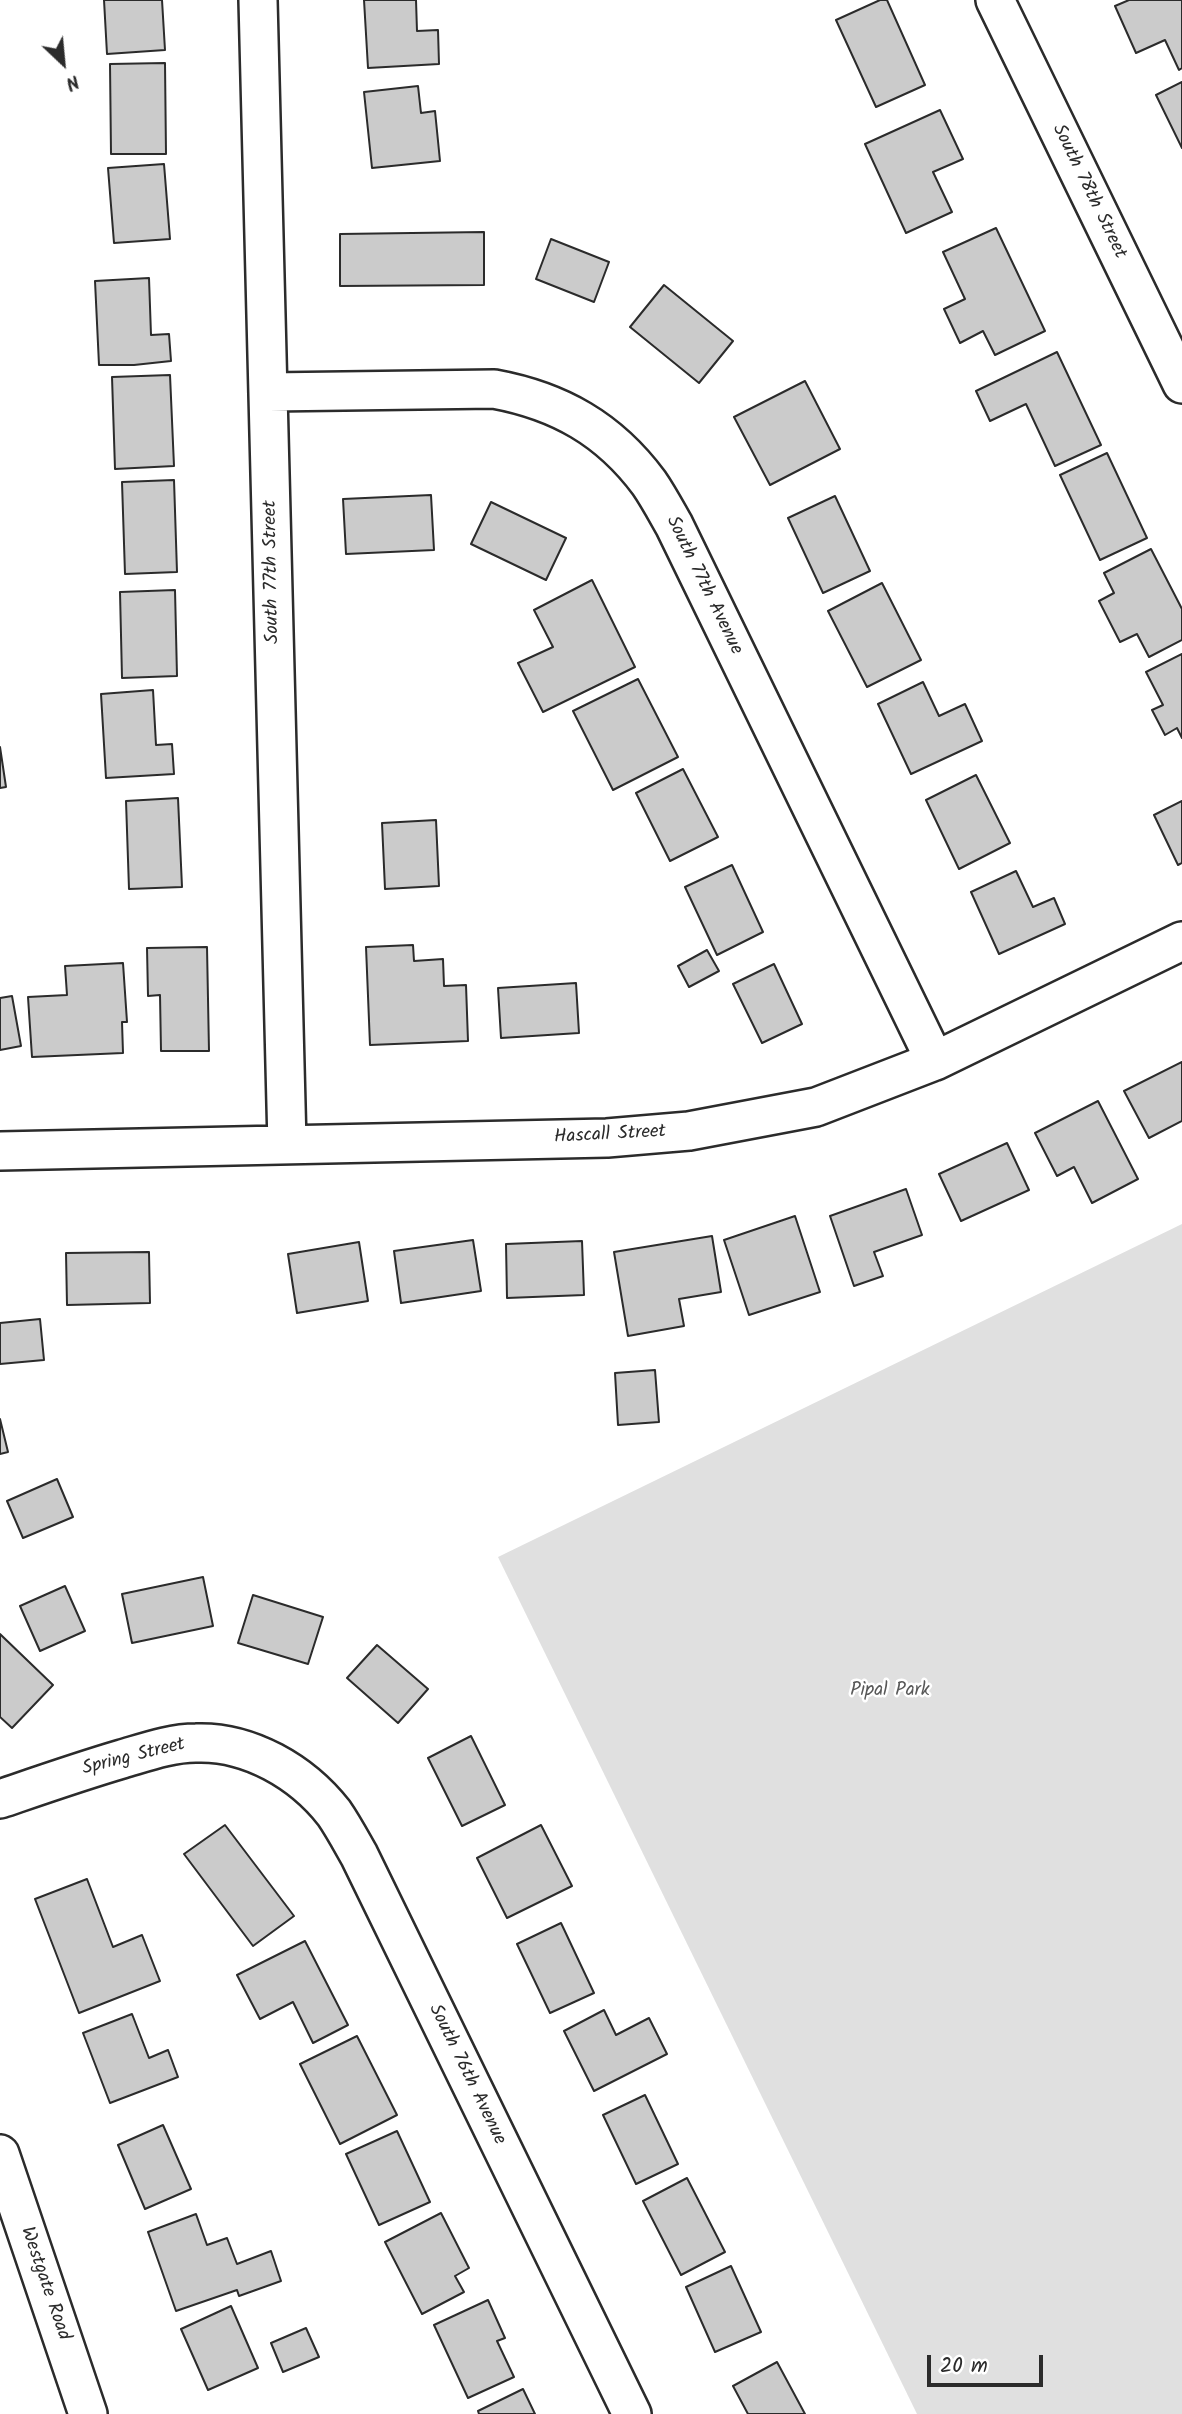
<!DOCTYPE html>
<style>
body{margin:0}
#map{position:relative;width:1182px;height:2414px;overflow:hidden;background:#fff;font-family:Kalam,sans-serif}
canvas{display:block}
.north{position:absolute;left:28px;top:28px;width:70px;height:70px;-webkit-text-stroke:5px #fff;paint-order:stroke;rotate:154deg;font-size:19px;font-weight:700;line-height:28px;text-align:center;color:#2b2b2b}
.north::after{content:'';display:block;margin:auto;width:24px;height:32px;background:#2b2b2b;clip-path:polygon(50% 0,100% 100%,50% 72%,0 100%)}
.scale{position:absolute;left:927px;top:2355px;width:116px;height:32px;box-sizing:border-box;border:4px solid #2b2b2b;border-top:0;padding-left:9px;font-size:21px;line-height:24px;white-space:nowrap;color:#2b2b2b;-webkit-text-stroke:5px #fff;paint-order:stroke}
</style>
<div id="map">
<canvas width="1182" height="2414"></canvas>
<div class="north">N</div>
<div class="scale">20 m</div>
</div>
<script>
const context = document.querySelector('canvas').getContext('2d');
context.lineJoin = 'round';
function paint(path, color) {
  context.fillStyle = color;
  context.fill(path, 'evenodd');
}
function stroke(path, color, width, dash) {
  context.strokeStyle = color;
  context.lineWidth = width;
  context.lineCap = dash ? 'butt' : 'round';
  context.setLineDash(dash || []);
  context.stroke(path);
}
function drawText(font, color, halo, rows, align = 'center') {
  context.font = font + ' Kalam,sans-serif';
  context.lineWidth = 5;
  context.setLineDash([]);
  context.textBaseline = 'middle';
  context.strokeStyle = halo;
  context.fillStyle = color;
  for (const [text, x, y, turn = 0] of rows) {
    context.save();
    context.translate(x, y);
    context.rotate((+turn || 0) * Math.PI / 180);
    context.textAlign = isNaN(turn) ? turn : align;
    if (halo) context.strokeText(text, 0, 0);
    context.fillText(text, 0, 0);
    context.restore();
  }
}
paint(new Path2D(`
 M 1182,1224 L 1182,2414 L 917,2414 L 498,1557 Z`), '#e0e0e0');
const building = new Path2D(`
 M 104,0 L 162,0 L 165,50 L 107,54 Z
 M 364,0 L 416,0 L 417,31 L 438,30 L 439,64 L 368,68 Z
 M 880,0 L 887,0 L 925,85 L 876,107 L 836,20 Z
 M 1129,0 L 1182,0 L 1182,68 L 1179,70 L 1165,40 L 1136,53 L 1115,6 Z
 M 165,63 L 166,154 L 111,154 L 110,64 Z
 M 1182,82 L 1182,148 L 1156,95 Z
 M 418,86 L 421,113 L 435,111 L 440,161 L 372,168 L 364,92 Z
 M 940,110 L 963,159 L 933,172 L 952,212 L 906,233 L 865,144 Z
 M 164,164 L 170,239 L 114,243 L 108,168 Z
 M 996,228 L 1045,331 L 995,355 L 983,331 L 960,343 L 944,309 L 965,299 L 943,252 Z
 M 484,232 L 484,285 L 340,286 L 340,234 Z
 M 551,239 L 609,262 L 594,302 L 536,279 Z
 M 149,278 L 151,335 L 169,334 L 171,361 L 134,365 L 99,365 L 95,281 Z
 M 664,285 L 733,341 L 699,383 L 630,327 Z
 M 1057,352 L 1101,445 L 1055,466 L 1026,404 L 990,421 L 976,391 Z
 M 170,375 L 174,466 L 115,469 L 112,377 Z
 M 805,381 L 840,449 L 770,485 L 734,417 Z
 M 1107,453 L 1147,538 L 1100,560 L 1060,475 Z
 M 174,480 L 177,572 L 125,574 L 122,482 Z
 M 431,495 L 434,550 L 346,554 L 343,499 Z
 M 835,496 L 870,571 L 823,593 L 788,518 Z
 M 491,502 L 566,538 L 546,580 L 471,544 Z
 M 1151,549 L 1182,609 L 1182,640 L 1149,657 L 1137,634 L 1120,642 L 1099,601 L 1114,593 L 1104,573 Z
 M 592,580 L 635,667 L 543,712 L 518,663 L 553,647 L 534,610 Z
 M 882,583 L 921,660 L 867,687 L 828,611 Z
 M 175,590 L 177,676 L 122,678 L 120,592 Z
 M 1182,654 L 1182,738 L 1177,728 L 1165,735 L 1152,710 L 1163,705 L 1146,672 Z
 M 638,679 L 678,757 L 613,790 L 573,711 Z
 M 923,682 L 939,716 L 965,704 L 982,741 L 911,774 L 878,704 Z
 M 153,690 L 156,745 L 172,744 L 174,774 L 106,778 L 101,694 Z
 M 0,747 L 6,787 L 0,788 Z
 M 683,769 L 718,837 L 670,861 L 636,793 Z
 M 976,775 L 1010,843 L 959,869 L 926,800 Z
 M 178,798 L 182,887 L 129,889 L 126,801 Z
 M 1182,801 L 1182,863 L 1178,865 L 1154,815 Z
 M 436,820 L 439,886 L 385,889 L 382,823 Z
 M 732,865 L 763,932 L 717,955 L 685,887 Z
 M 1016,871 L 1033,907 L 1054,898 L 1065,924 L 999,954 L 971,892 Z
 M 413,945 L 414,961 L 443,959 L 444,986 L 466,985 L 468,1041 L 370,1045 L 366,947 Z
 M 207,947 L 209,1051 L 161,1051 L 160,995 L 148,996 L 147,948 Z
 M 707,950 L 719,971 L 689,987 L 678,966 Z
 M 123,963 L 127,1022 L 122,1022 L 123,1053 L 32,1057 L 28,997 L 67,995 L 65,966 Z
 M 774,964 L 802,1024 L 762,1043 L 733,984 Z
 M 576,983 L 579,1033 L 501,1038 L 498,988 Z
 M 12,996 L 21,1046 L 0,1050 L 0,998 Z
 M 1182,1062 L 1182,1121 L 1149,1138 L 1124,1091 Z
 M 1098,1101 L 1138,1179 L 1092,1203 L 1074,1167 L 1057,1176 L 1035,1133 Z
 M 1007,1143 L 1029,1190 L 961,1221 L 939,1174 Z
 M 906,1189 L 922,1235 L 874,1252 L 883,1276 L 854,1286 L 830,1216 Z
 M 795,1216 L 820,1292 L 749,1315 L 724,1240 Z
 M 712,1236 L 721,1292 L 679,1299 L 684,1326 L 628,1336 L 614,1252 Z
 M 473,1240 L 481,1291 L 401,1303 L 394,1251 Z
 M 582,1241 L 584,1295 L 507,1298 L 506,1244 Z
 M 359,1242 L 368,1301 L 297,1313 L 288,1254 Z
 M 149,1252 L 150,1303 L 67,1305 L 66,1253 Z
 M 40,1319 L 44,1360 L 0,1364 L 0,1323 Z
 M 655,1370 L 659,1422 L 618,1425 L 615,1373 Z
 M 0,1419 L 8,1452 L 0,1454 Z
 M 57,1479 L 73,1517 L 23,1538 L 7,1501 Z
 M 203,1577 L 213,1626 L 132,1643 L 122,1594 Z
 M 65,1586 L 85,1631 L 40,1651 L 20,1606 Z
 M 253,1595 L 323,1617 L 308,1664 L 238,1643 Z
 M 0,1634 L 53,1685 L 12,1728 L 0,1717 Z
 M 377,1645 L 428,1689 L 398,1723 L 347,1678 Z
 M 471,1736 L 505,1805 L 462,1826 L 428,1758 Z
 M 225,1825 L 294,1916 L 253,1946 L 184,1854 Z
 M 541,1825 L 572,1886 L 507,1918 L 477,1858 Z
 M 87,1879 L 113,1947 L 142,1935 L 160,1981 L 79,2013 L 35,1899 Z
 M 561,1923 L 594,1993 L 550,2013 L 517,1944 Z
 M 305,1941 L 348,2025 L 313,2043 L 293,2002 L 260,2019 L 237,1975 Z
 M 604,2010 L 616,2035 L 649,2018 L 667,2054 L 594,2091 L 564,2031 Z
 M 132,2014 L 149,2058 L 168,2050 L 178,2077 L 110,2103 L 83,2033 Z
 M 357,2036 L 397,2115 L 340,2144 L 300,2064 Z
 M 645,2095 L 678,2164 L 636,2184 L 603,2115 Z
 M 163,2125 L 191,2189 L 145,2209 L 118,2145 Z
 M 397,2131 L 430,2202 L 379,2225 L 346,2154 Z
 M 687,2178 L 725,2252 L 681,2275 L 643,2201 Z
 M 441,2213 L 469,2268 L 455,2276 L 464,2292 L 422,2314 L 385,2242 Z
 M 196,2214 L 207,2245 L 227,2238 L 237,2264 L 271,2251 L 281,2281 L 239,2296 L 237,2290 L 176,2311 L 148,2232 Z
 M 731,2266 L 761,2332 L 715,2352 L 686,2287 Z
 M 488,2300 L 505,2338 L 497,2341 L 514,2377 L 468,2398 L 434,2325 Z
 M 231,2306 L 258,2368 L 208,2390 L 181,2329 Z
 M 306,2328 L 319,2357 L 283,2372 L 271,2343 Z
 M 777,2362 L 805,2414 L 748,2414 L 733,2386 Z
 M 523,2389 L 535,2414 L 479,2414 L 478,2411 Z`);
paint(building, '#cbcbcb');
stroke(building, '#2b2b2b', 2);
const minor = new Path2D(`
 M 258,0 L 287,1144
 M 995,0 L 1182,384
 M 269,392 L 494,389 C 559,401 609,429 649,483 C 658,496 666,511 674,525 L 935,1061
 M 0,1151 L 607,1138 L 689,1131 L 816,1107 L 935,1061 L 1182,941
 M 0,1799 C 41,1785 81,1771 122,1759 C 146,1752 171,1743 196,1743 C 249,1741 302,1772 334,1813 C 343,1826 351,1841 359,1855 L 632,2414
 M 0,2154 L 88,2414`);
stroke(minor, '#2b2b2b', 42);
stroke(minor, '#fff', 37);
drawText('19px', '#2b2b2b', '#fff', [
 ["South 78th Street",1088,192,64],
 ["South 77th Street",273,572,-91],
 ["South 77th Avenue",703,586,64],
 ["Hascall Street",610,1136,-3],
 ["Spring Street",134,1758,-14],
 ["South 76th Avenue",466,2075,64],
 ["Westgate Road",44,2284,71]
]);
drawText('19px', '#585858', '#fff', [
 ["Pipal Park",890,1692]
]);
</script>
